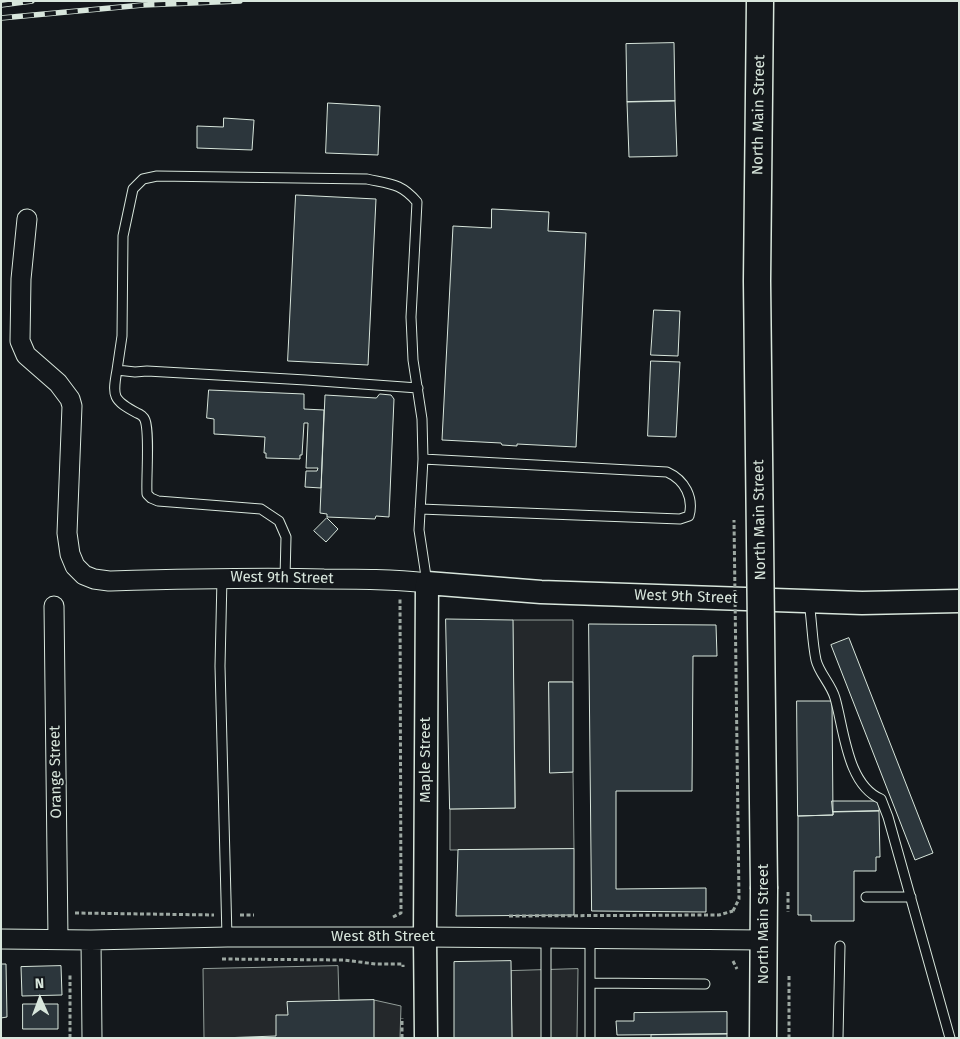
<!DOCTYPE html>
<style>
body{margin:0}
#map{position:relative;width:960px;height:1039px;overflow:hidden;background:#14181c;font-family:"Fira Sans",sans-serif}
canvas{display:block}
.frame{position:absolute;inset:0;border:2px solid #d8e6dc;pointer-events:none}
.north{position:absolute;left:15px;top:974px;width:50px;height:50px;-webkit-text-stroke:4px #14181c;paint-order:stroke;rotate:358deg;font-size:14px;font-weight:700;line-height:20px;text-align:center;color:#d8e6dc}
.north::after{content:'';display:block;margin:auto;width:18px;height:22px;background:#d8e6dc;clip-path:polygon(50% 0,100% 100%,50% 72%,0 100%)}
</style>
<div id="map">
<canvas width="960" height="1039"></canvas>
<div class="frame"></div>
<div class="north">N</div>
</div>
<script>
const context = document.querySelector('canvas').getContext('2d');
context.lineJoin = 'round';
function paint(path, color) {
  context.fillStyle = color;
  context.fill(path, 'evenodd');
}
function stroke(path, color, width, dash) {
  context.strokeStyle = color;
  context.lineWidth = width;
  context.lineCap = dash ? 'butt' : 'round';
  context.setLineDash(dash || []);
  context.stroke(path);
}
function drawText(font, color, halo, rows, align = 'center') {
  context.font = font + ' "Fira Sans",sans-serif';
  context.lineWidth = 4;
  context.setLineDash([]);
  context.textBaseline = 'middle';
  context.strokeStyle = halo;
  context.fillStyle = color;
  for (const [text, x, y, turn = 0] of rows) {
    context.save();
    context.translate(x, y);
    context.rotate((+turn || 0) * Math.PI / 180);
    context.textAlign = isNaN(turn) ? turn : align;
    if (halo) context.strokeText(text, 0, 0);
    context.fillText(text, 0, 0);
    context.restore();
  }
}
const parking = new Path2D(`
 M 513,620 L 573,620 L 573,682 L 549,682 L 550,772 L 573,772 L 574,849 L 450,850 L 450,809 L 515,808 Z
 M 338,966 L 339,1000 L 374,1000 L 401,1006 L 400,1038 L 204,1038 L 203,969 Z
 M 578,969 L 577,1038 L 512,1038 L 511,971 Z`);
paint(parking, '#24282b');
stroke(parking, '#939e99', 1);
const building = new Path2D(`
 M 674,43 L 675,101 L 627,102 L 626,44 Z
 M 675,101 L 677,156 L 629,157 L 627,102 Z
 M 328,103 L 380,106 L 378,155 L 326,153 Z
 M 224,118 L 254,120 L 252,150 L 197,148 L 197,126 L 223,127 Z
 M 296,195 L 376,199 L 368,365 L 288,361 Z
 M 492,209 L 549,212 L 548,231 L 586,233 L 576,447 L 517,444 L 517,446 L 502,445 L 501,443 L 442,440 L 453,226 L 491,228 Z
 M 654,310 L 680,311 L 678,356 L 651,355 Z
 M 651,361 L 680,362 L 676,437 L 648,436 Z
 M 209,390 L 304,394 L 304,409 L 324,410 L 321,488 L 305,487 L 306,471 L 317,471 L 318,468 L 306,468 L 308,423 L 304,423 L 302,455 L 300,455 L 300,459 L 266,458 L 266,453 L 264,453 L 265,437 L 214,434 L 214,419 L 207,418 Z
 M 380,394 L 391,395 L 394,399 L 389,517 L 376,516 L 375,519 L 327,517 L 327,514 L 320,513 L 325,395 L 376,398 Z
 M 327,518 L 338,529 L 326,542 L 314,531 Z
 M 446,619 L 513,620 L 515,808 L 450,809 Z
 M 589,624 L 716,625 L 717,656 L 693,656 L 692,791 L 616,791 L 616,889 L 706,888 L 706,912 L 592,911 Z
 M 849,638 L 933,853 L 915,860 L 831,645 Z
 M 549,682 L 573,682 L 573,772 L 550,773 Z
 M 797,701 L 832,701 L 833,815 L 798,816 Z
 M 832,801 L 880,801 L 879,811 L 833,812 Z
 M 879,811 L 880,857 L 876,857 L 876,871 L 854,871 L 854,921 L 811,921 L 811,915 L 798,915 L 798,816 L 833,815 L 833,812 Z
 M 574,849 L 574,915 L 456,916 L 458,850 Z
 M 511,961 L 512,1038 L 454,1038 L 454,962 Z
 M 1,964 L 6,964 L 7,1017 L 1,1018 Z
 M 61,966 L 62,995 L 22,996 L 21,967 Z
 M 374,1000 L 374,1038 L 221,1038 L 276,1036 L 276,1015 L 288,1015 L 287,1002 Z
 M 23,1004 L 58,1004 L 58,1029 L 23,1029 Z
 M 727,1012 L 727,1034 L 617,1035 L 616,1021 L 634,1021 L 634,1013 Z
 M 727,1034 L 727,1038 L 651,1038 L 651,1035 Z`);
paint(building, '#2c363c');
stroke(building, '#d8e6dc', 1);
const service = new Path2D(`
 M 117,370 C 112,397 113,400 137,413 C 140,414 144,417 145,420 C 150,433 146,478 147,494 L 151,498 L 158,501 L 261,509 L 279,521 L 286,537 L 285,578
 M 418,388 L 306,380 L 147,371 L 135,372 L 117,370 L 122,336 L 123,236 L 133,189 L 143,179 L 157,176 L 367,179 C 390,184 401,183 417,202 L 411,317 L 413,360 L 422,419 L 423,459
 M 420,509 L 680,519 L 689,516 C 694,498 685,480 667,472 L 423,459 L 419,530 L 427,583
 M 222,578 L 220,666 L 227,937
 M 809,602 C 812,621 812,641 816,660 C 819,673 831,684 835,698 C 844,729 847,785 881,799 L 888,817 L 950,1038
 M 866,897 L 911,897
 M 590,983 L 705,984
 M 546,1038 L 546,938
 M 590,1038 L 590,938
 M 838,1038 L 840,946`);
const minor = new Path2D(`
 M 27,219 L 21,279 L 20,341 L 26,355 L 58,383 L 70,399 L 72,406 L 67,533 L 70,554 L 75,566 L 84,575 L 94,579 L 109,581 C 181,579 252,577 324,579 C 359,579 393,579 427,583
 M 54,606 L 58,939
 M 1,939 L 91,940 L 227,937 L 425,937 L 764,940
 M 91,940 L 92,1038`);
const tertiary = new Path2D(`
 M 426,1038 L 425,937 L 427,583 L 541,592 L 862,603 L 959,601`);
const secondary = new Path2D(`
 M 763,1038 L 764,889`);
stroke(service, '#d8e6dc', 11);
stroke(minor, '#d8e6dc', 21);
stroke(tertiary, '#d8e6dc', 25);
stroke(secondary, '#d8e6dc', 29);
stroke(new Path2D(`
 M 75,913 L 214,915
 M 240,915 L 254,915
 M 509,916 L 707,915 L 719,915 L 733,911
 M 393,917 L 401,913 L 400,598
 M 222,959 L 343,960 L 376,964 L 403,964 L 403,967
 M 733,961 L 737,969
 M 789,976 L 789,1038
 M 70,1038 L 70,973
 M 402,1038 L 402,1018`), '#9da8a2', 3, [4, 2.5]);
stroke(service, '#14181c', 9);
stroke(minor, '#14181c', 19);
stroke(tertiary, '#14181c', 22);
stroke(secondary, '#14181c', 26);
const rail = new Path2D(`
 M 1,5 L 32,1
 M 1,18 L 143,5 L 240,1`);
stroke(rail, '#d8e6dc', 5.5);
stroke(rail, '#14181c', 4, [11]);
const secondaryBridge = new Path2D(`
 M 760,1 L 757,281 L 764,889`);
stroke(secondaryBridge, '#d8e6dc', 29, []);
stroke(new Path2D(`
 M 788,892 L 788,912
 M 733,911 L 739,899 L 734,520`), '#9da8a2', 3, [4, 2.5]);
stroke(secondaryBridge, '#14181c', 26);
drawText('15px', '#d8e6dc', '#14181c', [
 ["North Main Street",759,115,-89],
 ["North Main Street",760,520,-91],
 ["West 9th Street",282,578,1],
 ["West 9th Street",686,597,2],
 ["Maple Street",426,760,-90],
 ["Orange Street",56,772,-91],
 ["North Main Street",764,924,-90],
 ["West 8th Street",383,937]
]);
</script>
